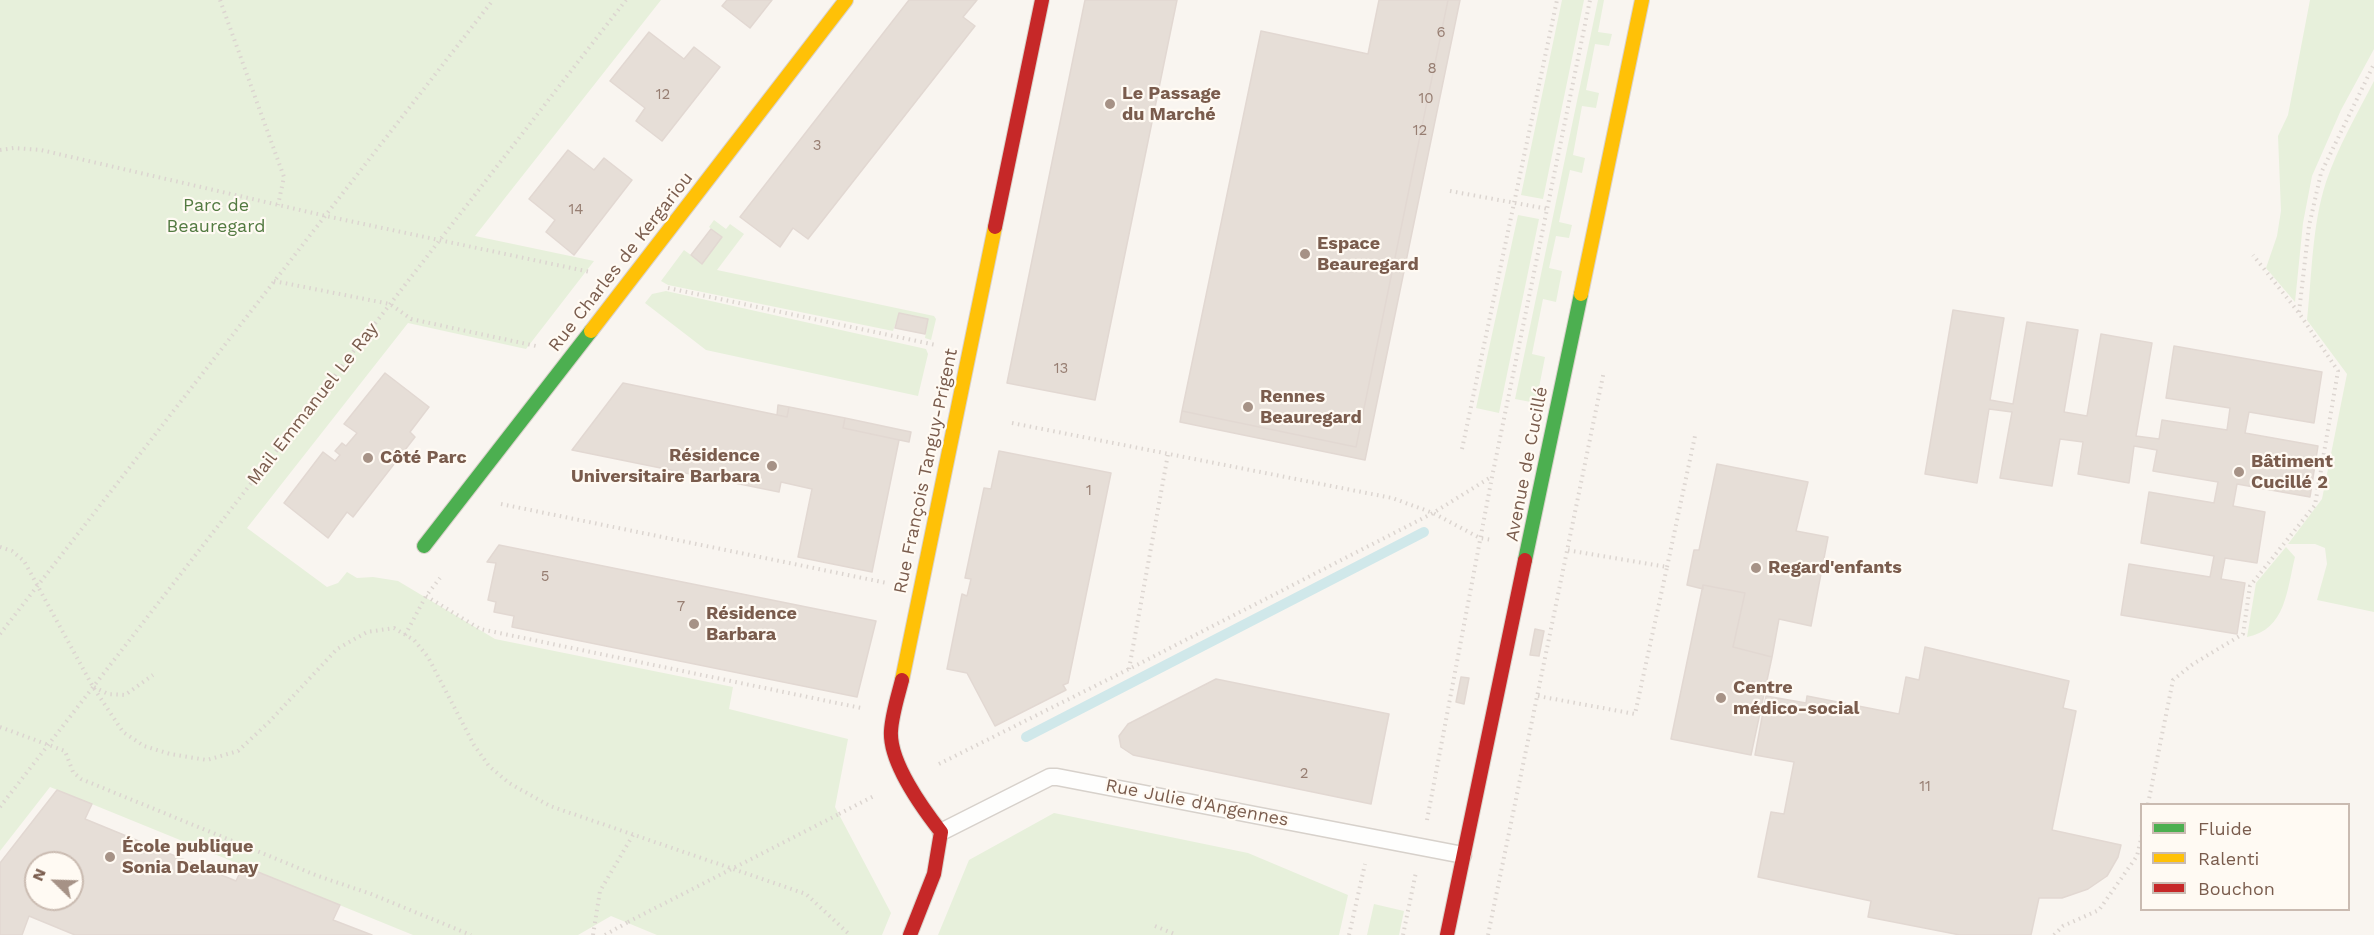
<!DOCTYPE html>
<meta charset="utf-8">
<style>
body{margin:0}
#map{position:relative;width:2374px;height:935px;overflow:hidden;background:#f9f5f0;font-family:"Work Sans",sans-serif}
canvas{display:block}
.legend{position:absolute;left:2140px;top:803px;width:210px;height:108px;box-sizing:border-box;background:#fffaf3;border:2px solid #cabbb1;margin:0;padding:8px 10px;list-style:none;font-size:18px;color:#7a5c4d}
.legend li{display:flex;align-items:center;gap:12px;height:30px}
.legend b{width:30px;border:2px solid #cabbb1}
.north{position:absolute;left:24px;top:851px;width:60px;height:60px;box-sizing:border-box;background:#fffaf3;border:2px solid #cabbb1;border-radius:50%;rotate:293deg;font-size:16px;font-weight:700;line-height:24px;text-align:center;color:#7a5c4d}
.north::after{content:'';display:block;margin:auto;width:21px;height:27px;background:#a69286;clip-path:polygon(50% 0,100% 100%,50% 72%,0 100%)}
</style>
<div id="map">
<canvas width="2374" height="935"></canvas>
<ul class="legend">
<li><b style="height:8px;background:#4caf50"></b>Fluide</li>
<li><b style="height:8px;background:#ffc107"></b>Ralenti</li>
<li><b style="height:8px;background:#c62828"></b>Bouchon</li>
</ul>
<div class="north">N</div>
</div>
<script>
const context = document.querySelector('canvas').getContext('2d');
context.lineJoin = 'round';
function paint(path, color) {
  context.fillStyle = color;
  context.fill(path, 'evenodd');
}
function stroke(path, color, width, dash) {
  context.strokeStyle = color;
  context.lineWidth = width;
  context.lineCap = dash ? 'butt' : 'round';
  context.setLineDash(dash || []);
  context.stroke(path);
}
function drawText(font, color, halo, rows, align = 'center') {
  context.font = font + ' "Work Sans",sans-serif';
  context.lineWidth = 4.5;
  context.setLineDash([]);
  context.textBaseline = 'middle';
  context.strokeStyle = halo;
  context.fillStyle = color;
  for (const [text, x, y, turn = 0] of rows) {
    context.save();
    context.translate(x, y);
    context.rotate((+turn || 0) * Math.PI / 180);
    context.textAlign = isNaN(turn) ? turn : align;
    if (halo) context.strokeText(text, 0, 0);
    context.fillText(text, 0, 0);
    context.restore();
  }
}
paint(new Path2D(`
 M 0,0 L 661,0 L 475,236 L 594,261 L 526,349 L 408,323 L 247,528 L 327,587 L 338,583 L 347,572 L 357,578 L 373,577 L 398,581 L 495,639 L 733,687 L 729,709 L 848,739 L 835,807 L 891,913 L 882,935 L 657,935 L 611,916 L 578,935 L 413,935 L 50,787 L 0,851 Z
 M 1562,0 L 1584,0 L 1543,199 L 1521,195 Z
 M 1598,0 L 1604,0 L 1598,32 L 1612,34 L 1609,46 L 1595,44 L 1586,90 L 1599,93 L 1596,108 L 1582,106 L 1573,155 L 1585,158 L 1582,173 L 1570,170 L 1559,222 L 1572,225 L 1569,238 L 1556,236 L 1549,268 L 1562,271 L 1556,302 L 1543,299 L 1532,354 L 1545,357 L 1536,403 L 1515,399 Z
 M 2310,0 L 2374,0 L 2374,49 L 2341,110 L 2312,176 L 2303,223 L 2295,302 L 2266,268 L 2277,236 L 2281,211 L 2278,136 L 2288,115 Z
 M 2374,81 L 2374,612 L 2317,600 L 2327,564 L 2325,548 L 2315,544 L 2288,544 L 2322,499 L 2347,374 L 2307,320 C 2312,275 2312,225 2326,182 C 2338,147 2357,114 2374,81 Z
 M 1518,215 L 1539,219 L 1499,413 L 1476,408 Z
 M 714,220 L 726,229 L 730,224 L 744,234 L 717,270 L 934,316 L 936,319 L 931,340 L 925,338 L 928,319 L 899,313 L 893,331 L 668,285 L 661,281 L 684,250 L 702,263 L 722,237 L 709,227 Z
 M 666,291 L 926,349 L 928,354 L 918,396 L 706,350 L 645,303 L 652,294 Z
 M 2286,547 L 2295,557 C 2287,589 2286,630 2247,637 L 2256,583 Z
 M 1054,813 L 1248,853 L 1348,895 L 1339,935 L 938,935 L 969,860 Z
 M 1374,904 L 1404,911 L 1399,935 L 1367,935 Z`), '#e7f0db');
stroke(new Path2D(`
 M 1026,737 L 1424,532`), '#d0e8ea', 10);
const building = new Path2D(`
 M 727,0 L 772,0 L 750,28 L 722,6 Z
 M 909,0 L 977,0 L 963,17 L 975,26 L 808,239 L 793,228 L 780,247 L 740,217 Z
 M 1085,0 L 1177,0 L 1095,400 L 1007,383 Z
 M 1379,0 L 1448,0 L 1356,447 L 1182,411 L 1261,31 L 1368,54 Z
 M 1448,0 L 1460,0 L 1365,460 L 1180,422 L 1182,411 L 1356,447 Z
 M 649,32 L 684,59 L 694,47 L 720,67 L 662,141 L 636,121 L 645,108 L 610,81 Z
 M 568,150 L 594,170 L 604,158 L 632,180 L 574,255 L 546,232 L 555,220 L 529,199 Z
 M 711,229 L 722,237 L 702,264 L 691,255 Z
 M 1953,310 L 2004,318 L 1990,400 L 2013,404 L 2027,322 L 2078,330 L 2064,412 L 2087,416 L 2101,334 L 2152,343 L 2136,436 L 2159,439 L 2162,420 L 2227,430 L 2230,408 L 2166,398 L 2174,346 L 2322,372 L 2314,423 L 2249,412 L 2245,433 L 2318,446 L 2310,497 L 2237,484 L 2233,506 L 2265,512 L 2257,563 L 2225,558 L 2221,579 L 2245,583 L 2237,634 L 2121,615 L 2129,564 L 2210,577 L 2214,556 L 2141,543 L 2149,492 L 2214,503 L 2218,482 L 2153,471 L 2157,450 L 2134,446 L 2129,483 L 2078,474 L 2083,442 L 2060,439 L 2052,486 L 2000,478 L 2012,412 L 1989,409 L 1977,483 L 1925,474 Z
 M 899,313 L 928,319 L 925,334 L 895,328 Z
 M 385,373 L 429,407 L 410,432 L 415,437 L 353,517 L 347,512 L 328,538 L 284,503 L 323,452 L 335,461 L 340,455 L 335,451 L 342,443 L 346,446 L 357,433 L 344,424 Z
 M 623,383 L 787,417 L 789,407 L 845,418 L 843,428 L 899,440 L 872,572 L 798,557 L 812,489 L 781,482 L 779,492 L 572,450 Z
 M 778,405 L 789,407 L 787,417 L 777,415 Z
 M 845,418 L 911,432 L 909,442 L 843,428 Z
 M 999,451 L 1111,473 L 1068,683 L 1063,685 L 1066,690 L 995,726 L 967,673 L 947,669 L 962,594 L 967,596 L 971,579 L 965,578 L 984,488 L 991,489 Z
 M 1717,464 L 1808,482 L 1796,531 L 1828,537 L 1811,626 L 1779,619 L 1772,657 L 1733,647 L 1745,593 L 1703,585 L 1703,589 L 1687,585 L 1694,550 L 1699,550 Z
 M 499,545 L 876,621 L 857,697 L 512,627 L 514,616 L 494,612 L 496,602 L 488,600 L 496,563 L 487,562 Z
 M 1703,585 L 1745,593 L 1733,647 L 1772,657 L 1751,755 L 1671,739 Z
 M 1535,629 L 1544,631 L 1539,656 L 1530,655 Z
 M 1925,647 L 2069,681 L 2063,708 L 2076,711 L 2052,830 L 2121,845 L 2118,857 L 2107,876 L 2088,889 L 2062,898 L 2039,898 L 2031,935 L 1960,935 L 1868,917 L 1871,901 L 1758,877 L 1771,812 L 1784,814 L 1794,762 L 1755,755 L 1766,696 L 1806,703 L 1807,696 L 1899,714 L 1906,677 L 1919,680 Z
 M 1461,677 L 1469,678 L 1464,704 L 1456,702 Z
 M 1216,679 L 1389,714 L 1371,804 L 1133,755 L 1121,747 L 1119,736 L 1128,724 Z
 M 57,790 L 92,804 L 85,819 L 236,881 L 243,866 L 340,905 L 333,920 L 372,935 L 75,935 L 29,916 L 22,935 L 0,935 L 0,863 ZM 36,863 L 72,863 L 72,899 L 36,899 Z`);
paint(building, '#e6ded7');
stroke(building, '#e2d8d2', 1.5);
const lane = new Path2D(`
 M 941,832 L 1050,777 L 1057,777 L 1463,855`);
const fast = new Path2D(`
 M 424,546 L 591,331
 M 1525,560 L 1581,294`);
const slow = new Path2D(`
 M 1581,294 L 1642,0
 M 591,331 L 846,0
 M 902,680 L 995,227`);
const jam = new Path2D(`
 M 995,227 L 1042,0
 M 902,680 C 898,696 892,714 891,731 C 889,762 923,809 941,832 L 934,874 L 910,935
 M 1447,935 L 1525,560`);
stroke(lane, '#d7d1cb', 19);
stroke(fast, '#d9d2cb', 16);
stroke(slow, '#d9d2cb', 16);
stroke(jam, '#d9d2cb', 16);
stroke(new Path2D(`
 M 220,0 L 284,177 L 278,205
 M 0,150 L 14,148 L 41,150 L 326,216 L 590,272
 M 1450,191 L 1548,209
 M 274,281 L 390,304 L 411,319 L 536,346
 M 668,288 L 936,345
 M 2299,312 L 2309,226 L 2321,173 L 2374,64
 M 1012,423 L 1392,498 L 1433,513 L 1480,538 L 1493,540
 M 1462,449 L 1557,0
 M 501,504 L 887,583
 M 0,547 L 12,551 L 24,561 L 93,687 L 123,732 L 144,746 L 170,754 L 207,760 L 238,751 L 269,722 L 337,649 L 367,632 L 394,628 L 414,640 L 428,657 L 474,745 L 489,766 L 509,783 L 550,806 L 806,894 L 850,935
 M 1667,567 L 1695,436
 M 426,596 L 480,629 L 861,708
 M 0,634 L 493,0
 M 405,635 L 426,596 L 440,578
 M 1129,669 L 1168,454
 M 94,687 L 108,694 L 125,695 L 153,675
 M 1538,696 L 1635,714 L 1667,567 L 1567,550
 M 0,727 L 65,751 L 73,772 L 81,779 L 318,876 L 371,894 L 471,935
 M 939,764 L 1129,669 L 1433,513 L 1491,477
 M 2148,804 L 2173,680 L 2193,664 L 2243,634 L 2250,586 L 2315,505 L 2338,371 L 2299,313 L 2253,255
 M 0,807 L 626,0
 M 839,814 L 876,795
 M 1427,820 L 1492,477 L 1590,0
 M 1155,926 L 1177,935
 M 593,935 L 600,891 L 633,835
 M 605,935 L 628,922
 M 1349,935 L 1365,864
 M 1403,935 L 1416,872
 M 1488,935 L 1604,371
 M 2054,935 L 2063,926 L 2099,910 L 2137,856 L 2142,835`), '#dcd5d0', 4, [1.5, 4.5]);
stroke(lane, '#fefefd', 16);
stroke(fast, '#4caf50', 14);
stroke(slow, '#ffc107', 14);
stroke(jam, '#c62828', 14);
stroke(new Path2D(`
 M 628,922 L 839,814`), '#dcd5d0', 4, [1.5, 4.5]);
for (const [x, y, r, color] of [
 [1110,104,6,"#a69286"],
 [1305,254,6,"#a69286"],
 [1248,407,6,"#a69286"],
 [368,458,6,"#a69286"],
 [772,466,6,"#a69286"],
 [2239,472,6,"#a69286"],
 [1756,568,6,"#a69286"],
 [694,624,6,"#a69286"],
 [1721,698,6,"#a69286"],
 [110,857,6,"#a69286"]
]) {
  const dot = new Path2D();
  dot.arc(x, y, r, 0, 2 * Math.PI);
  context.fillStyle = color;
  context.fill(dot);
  stroke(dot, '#fffaf3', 2);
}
drawText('15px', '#977e72', null, [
 ["6",1441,33],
 ["8",1432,69],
 ["12",663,95],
 ["10",1426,99],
 ["12",1420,131],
 ["3",817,146],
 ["14",576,210],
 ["13",1061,369],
 ["1",1089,491],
 ["5",545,577],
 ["7",681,607],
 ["2",1304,774],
 ["11",1925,787]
]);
drawText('bold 18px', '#7a5c4d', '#fffaf3', [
 ["Le Passage",1122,94],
 ["du Marché",1122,115],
 ["Espace",1317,244],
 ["Beauregard",1317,265],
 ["Rennes",1260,397],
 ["Beauregard",1260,418],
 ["Résidence",760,456,"right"],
 ["Universitaire Barbara",760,477,"right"],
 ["Côté Parc",380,458],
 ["Bâtiment",2251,462],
 ["Cucillé 2",2251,483],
 ["Regard'enfants",1768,568],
 ["Résidence",706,614],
 ["Barbara",706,635],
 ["Centre",1733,688],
 ["médico-social",1733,709],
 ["École publique",122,847],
 ["Sonia Delaunay",122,868]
], 'left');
drawText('18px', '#537a41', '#fffaf3', [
 ["Parc de",216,206],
 ["Beauregard",216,227]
]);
drawText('18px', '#7a5c4d', '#fffaf3', [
 ["Rue Charles de Kergariou",621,262,-52],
 ["Mail Emmanuel Le Ray",313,404,-52],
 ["Avenue de Cucillé",1527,464,-79],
 ["Rue François Tanguy-Prigent",926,471,-78],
 ["Rue Julie d'Angennes",1197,803,11]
]);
</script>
